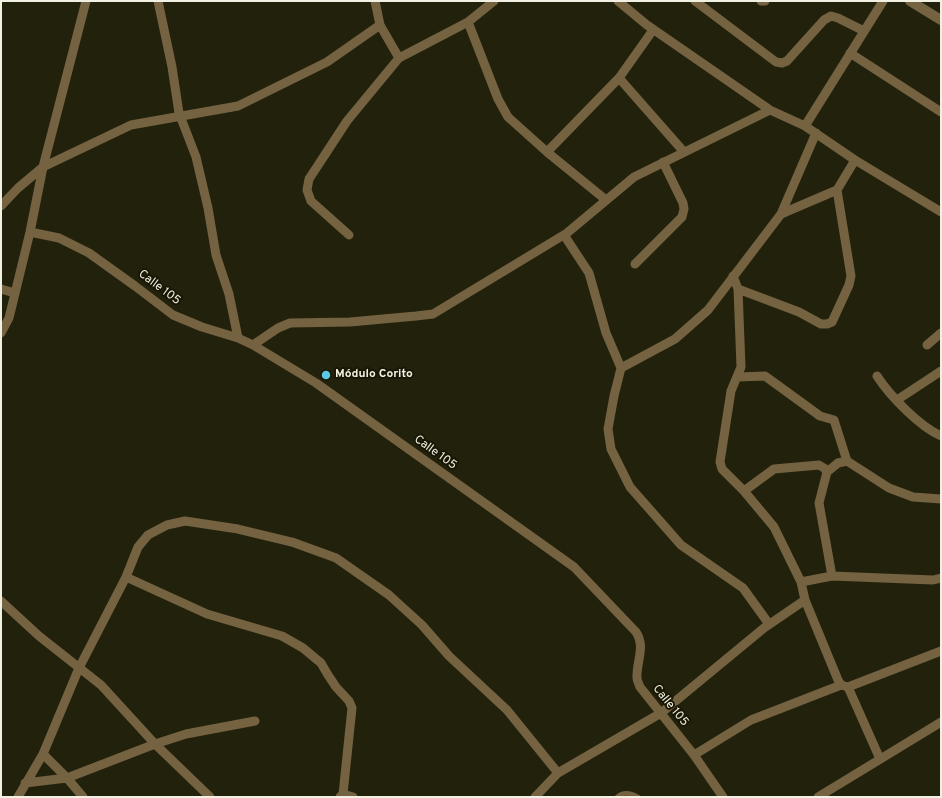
<!DOCTYPE html>
<meta charset="utf-8">
<style>
body{margin:0}
#map{position:relative;width:942px;height:798px;overflow:hidden;background:#22210c;font-family:Overpass,sans-serif}
canvas{display:block}
.frame{position:absolute;inset:0;border:2px solid #f0f0e3;pointer-events:none}
</style>
<div id="map">
<canvas width="942" height="798"></canvas>
<div class="frame"></div>
</div>
<script>
const context = document.querySelector('canvas').getContext('2d');
context.lineJoin = 'round';
function stroke(path, color, width, dash) {
  context.strokeStyle = color;
  context.lineWidth = width;
  context.lineCap = dash ? 'butt' : 'round';
  context.setLineDash(dash || []);
  context.stroke(path);
}
function drawText(font, color, halo, rows, align = 'center') {
  context.font = font + ' Overpass,sans-serif';
  context.lineWidth = 4;
  context.setLineDash([]);
  context.textBaseline = 'middle';
  context.strokeStyle = halo;
  context.fillStyle = color;
  for (const [text, x, y, turn = 0] of rows) {
    context.save();
    context.translate(x, y);
    context.rotate((+turn || 0) * Math.PI / 180);
    context.textAlign = isNaN(turn) ? turn : align;
    if (halo) context.strokeText(text, 0, 0);
    context.fillText(text, 0, 0);
    context.restore();
  }
}
stroke(new Path2D(`
 M 617,797 C 624,791 631,793 638,797`), '#746240', 4.5);
stroke(new Path2D(`
 M 158,1 L 172,67 L 179,113 L 196,157 L 208,208 L 216,255 L 229,294 L 238,338
 M 375,1 L 380,25 L 399,58
 M 618,1 L 647,25 L 770,110 L 805,126 L 855,160 L 941,212
 M 695,1 L 776,62 L 782,63 L 787,61 L 824,20 L 831,16 L 838,18 L 864,31
 M 761,1 L 765,1
 M 468,22 L 498,99 L 508,117 L 547,152 L 606,200
 M 850,53 L 941,112
 M 619,78 L 684,152
 M 805,126 L 883,1
 M 547,152 L 619,78 L 653,30
 M 1,206 L 18,188 L 43,167 L 131,125 L 238,106 L 327,62 L 380,25
 M 781,214 L 837,190
 M 30,232 L 59,238 L 89,253 L 135,286 L 173,315 L 202,327 L 238,338 L 253,345 L 316,383 L 574,567 L 636,632 C 646,647 636,662 637,678 C 637,681 639,684 640,687 L 694,755 L 723,797
 M 349,235 L 311,201 L 307,190 L 309,179 L 347,121 L 399,58 L 468,22 L 494,1
 M 564,235 L 589,273 L 606,333 L 621,368 L 614,396 L 608,429 L 611,449 L 630,487 L 681,545 L 743,588 L 769,624
 M 635,264 L 682,217 L 684,209 L 683,203 L 663,162
 M 733,276 L 738,289 L 741,367 L 731,391 L 720,462 L 722,469 L 744,491 L 774,527 L 801,582 L 805,600 L 838,680 L 841,685
 M 1,289 L 15,293
 M 738,289 L 799,312 L 821,324 L 827,324 L 832,322 L 849,285 L 851,276 L 837,190 L 855,160
 M 1,333 L 9,318 L 30,232 L 43,167 L 86,1
 M 253,345 L 278,328 L 290,323 L 350,322 L 416,316 L 433,314 L 567,233 L 634,177 L 770,110
 M 927,345 L 941,333
 M 621,368 L 675,339 L 708,310 L 781,214 L 816,133
 M 877,376 C 890,396 919,426 941,436
 M 737,377 L 765,376 L 820,416 L 834,420 L 847,461 L 889,488 L 913,497 L 941,499
 M 897,400 L 941,371
 M 827,472 L 838,463 L 847,461
 M 744,491 L 774,469 L 819,465 L 824,468 L 827,472 L 819,503 L 832,576 L 801,582
 M 832,576 L 933,580 L 941,578
 M 126,577 L 207,614 L 282,636 L 303,648 L 321,663 L 328,675 L 336,687 L 349,701 L 352,708 L 343,794 L 340,797
 M 1,601 L 39,636 L 101,685 L 155,744 L 210,797
 M 848,687 L 880,759
 M 43,754 L 67,778 L 83,797
 M 694,755 L 751,720 L 841,685 L 848,687 L 941,651
 M 25,783 L 67,778 L 155,744 L 186,734 L 255,721
 M 343,794 L 353,797
 M 18,797 L 43,754 L 79,668 L 126,577 L 138,547 L 148,535 L 167,525 L 185,521 L 238,529 L 292,542 L 336,558 L 389,595 L 422,625 L 449,656 L 507,710 L 558,773
 M 535,797 L 558,773 L 661,713 L 764,628 L 805,600
 M 818,797 L 941,722`), '#746240', 9);
stroke(new Path2D(`
 M 910,1 L 941,20`), '#746240', 10);
for (const [x, y, r, color] of [
 [326,375,5,"#59c8e5"]
]) {
  const dot = new Path2D();
  dot.arc(x, y, r, 0, 2 * Math.PI);
  context.fillStyle = color;
  context.fill(dot);
  stroke(dot, '#191704', 1.5);
}
drawText('12px', '#f0f0e3', '#191704', [
 ["Calle 105",159,288,37],
 ["Calle 105",435,453,36],
 ["Calle 105",670,706,51]
]);
drawText('bold 12px', '#f0f0e3', '#191704', [
 ["Módulo Corito",335,375]
], 'left');
</script>
